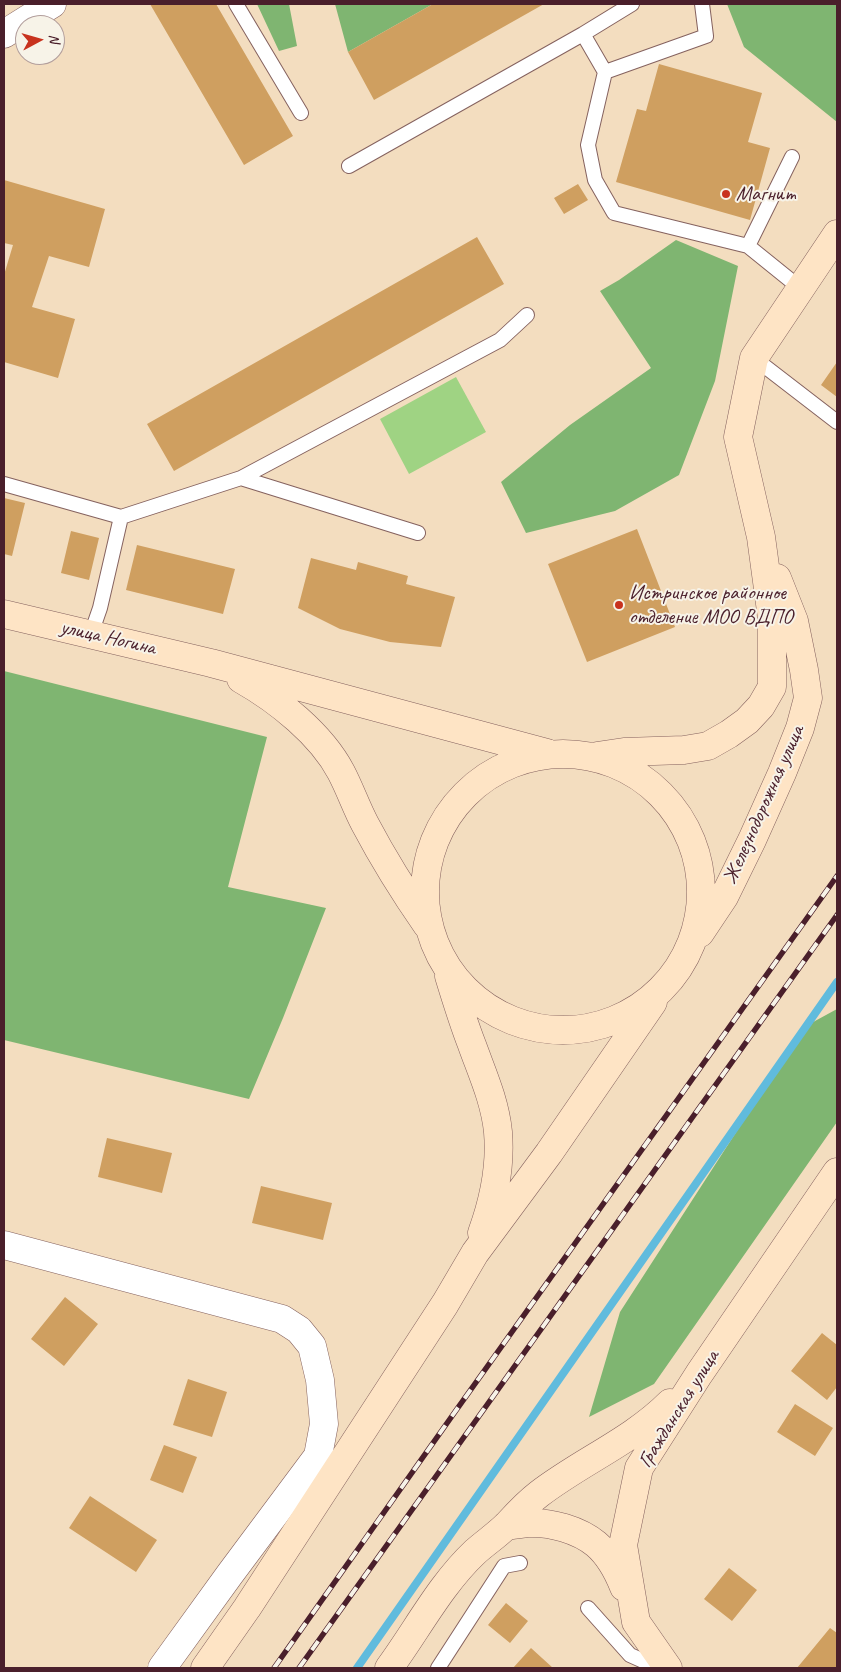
<!DOCTYPE html>
<meta charset="utf-8">
<style>
body{margin:0}
#map{position:relative;width:841px;height:1672px;overflow:hidden;background:#f3ddbf;font-family:Caveat,sans-serif}
canvas{display:block}
.frame{position:absolute;inset:0;border:5px solid #4a1f2b;pointer-events:none}
.north{position:absolute;left:15px;top:15px;width:50px;height:50px;box-sizing:border-box;background:#f7f3e8;border:1px solid #b29e9c;border-radius:50%;rotate:84deg;font-size:14px;font-weight:700;line-height:20px;text-align:center;color:#4a1f2b}
.north::after{content:'';display:block;margin:auto;width:18px;height:22px;background:#c8321e;clip-path:polygon(50% 0,100% 100%,50% 72%,0 100%)}
</style>
<div id="map">
<canvas width="841" height="1672"></canvas>
<div class="frame"></div>
<div class="north">N</div>
</div>
<script>
const context = document.querySelector('canvas').getContext('2d');
context.lineJoin = 'round';
function paint(path, color) {
  context.fillStyle = color;
  context.fill(path, 'evenodd');
}
function stroke(path, color, width, dash) {
  context.strokeStyle = color;
  context.lineWidth = width;
  context.lineCap = dash ? 'butt' : 'round';
  context.setLineDash(dash || []);
  context.stroke(path);
}
function drawText(font, color, halo, rows, align = 'center') {
  context.font = font + ' Caveat,sans-serif';
  context.lineWidth = 4;
  context.setLineDash([]);
  context.textBaseline = 'middle';
  context.strokeStyle = halo;
  context.fillStyle = color;
  for (const [text, x, y, turn = 0] of rows) {
    context.save();
    context.translate(x, y);
    context.rotate((+turn || 0) * Math.PI / 180);
    context.textAlign = isNaN(turn) ? turn : align;
    if (halo) context.strokeText(text, 0, 0);
    context.fillText(text, 0, 0);
    context.restore();
  }
}
paint(new Path2D(`
 M 456,377 L 486,432 L 409,474 L 380,419 Z`), '#9fd383');
paint(new Path2D(`
 M 257,4 L 289,4 L 297,46 L 279,51 Z
 M 335,4 L 433,4 L 348,52 Z
 M 727,4 L 837,4 L 837,122 L 744,47 Z
 M 676,240 L 738,266 L 715,381 L 679,475 L 615,511 L 526,533 L 501,482 L 570,425 L 651,368 L 600,291 L 619,280 Z
 M 4,671 L 267,737 L 228,887 L 326,908 L 283,1018 L 249,1099 L 4,1040 Z
 M 837,1009 L 837,1122 L 654,1384 L 589,1417 L 620,1312 L 804,1027 Z`), '#7fb571');
stroke(new Path2D(`
 M 357,1668 L 837,982`), '#60bbdd', 8);
paint(new Path2D(`
 M 150,4 L 216,4 L 293,136 L 244,165 Z
 M 433,4 L 544,4 L 374,100 L 348,52 Z
 M 659,64 L 762,93 L 748,142 L 770,148 L 750,220 L 616,182 L 637,109 L 646,111 Z
 M 4,180 L 105,209 L 89,267 L 49,256 L 32,307 L 75,319 L 58,378 L 4,362 L 4,275 L 13,245 L 4,243 Z
 M 578,184 L 588,200 L 564,214 L 554,198 Z
 M 477,237 L 504,284 L 174,471 L 147,424 Z
 M 837,362 L 837,397 L 821,385 Z
 M 4,498 L 25,503 L 12,556 L 4,554 Z
 M 637,529 L 675,627 L 587,662 L 548,564 Z
 M 71,531 L 99,538 L 89,580 L 61,573 Z
 M 137,545 L 235,569 L 223,614 L 126,590 Z
 M 311,558 L 356,570 L 358,562 L 408,576 L 406,584 L 455,597 L 441,647 L 390,642 L 340,629 L 298,608 Z
 M 107,1138 L 172,1153 L 162,1193 L 98,1177 Z
 M 261,1186 L 332,1203 L 323,1240 L 252,1223 Z
 M 65,1297 L 98,1324 L 64,1366 L 31,1339 Z
 M 822,1333 L 837,1345 L 837,1387 L 827,1400 L 791,1371 Z
 M 188,1379 L 227,1392 L 212,1437 L 173,1425 Z
 M 795,1404 L 833,1428 L 815,1456 L 777,1432 Z
 M 164,1445 L 197,1457 L 183,1493 L 150,1480 Z
 M 90,1496 L 157,1540 L 136,1572 L 69,1528 Z
 M 729,1568 L 757,1590 L 732,1621 L 704,1599 Z
 M 506,1603 L 528,1621 L 510,1643 L 488,1625 Z
 M 830,1628 L 837,1633 L 837,1668 L 797,1668 Z
 M 531,1648 L 553,1668 L 513,1668 Z`), '#cf9f60');
const lane = new Path2D(`
 M 236,4 L 301,113
 M 583,34 L 605,72 L 588,145 L 595,180 L 614,213 L 748,246 L 800,288
 M 605,72 L 706,36 L 702,4
 M 349,166 L 583,34 L 632,4
 M 748,246 L 792,157
 M 754,358 L 837,422
 M 241,478 L 418,533
 M 4,484 L 121,517
 M 91,634 L 100,608 L 121,517 L 241,478 L 500,340 L 527,315
 M 588,1608 L 630,1655 L 659,1668
 M 438,1668 L 504,1566 L 520,1563`);
const street = new Path2D(`
 M 4,34 L 52,4
 M 4,1245 L 282,1319 L 299,1330 L 312,1346 L 320,1380 L 324,1424 L 318,1456 L 230,1574 L 162,1668`);
const secondary = new Path2D(`
 M 4,614 L 211,663 L 547,753
 M 241,679 C 278,700 321,734 341,772 C 350,789 356,807 365,824 C 384,860 404,892 427,925
 M425 892a138 138 0 1 1 276 0a138 138 0 1 1-276 0Z
 M 597,756 L 624,752 L 684,750 L 708,746 L 729,734 L 747,721 L 761,706 L 772,687 L 772,618 L 761,537 L 738,437 L 754,358 L 837,234
 M 700,933 L 724,897 L 752,840 L 782,773 L 800,728 L 808,698 L 804,670 L 794,621 L 777,578
 M 449,976 C 456,999 463,1022 472,1045 C 482,1073 495,1101 498,1132 C 501,1167 494,1200 482,1233
 M 506,1526 C 514,1525 522,1524 529,1523 C 551,1522 579,1530 596,1544 C 609,1555 618,1572 624,1587
 M 205,1668 L 247,1608 L 445,1304 L 475,1253 L 549,1153 L 653,1002
 M 389,1668 C 417,1630 440,1585 475,1552 C 485,1543 497,1535 507,1525 C 518,1513 526,1504 539,1494 C 582,1461 632,1441 670,1403
 M 668,1668 L 636,1622 L 623,1545 L 639,1468 L 699,1374 L 837,1172`);
stroke(lane, '#85625f', 16);
stroke(street, '#85625f', 29);
stroke(secondary, '#85625f', 29);
stroke(lane, '#fff', 14);
stroke(street, '#fff', 28);
stroke(secondary, '#fee4c5', 28);
const rail = new Path2D(`
 M 274,1668 L 457,1409 L 837,876
 M 299,1668 L 837,915`);
stroke(rail, '#4a1f2b', 5.5);
stroke(rail, '#f7f3e8', 4, [11]);
for (const [x, y, r, color] of [
 [726,194,5,"#c8321e"],
 [619,605,5,"#c8321e"]
]) {
  const dot = new Path2D();
  dot.arc(x, y, r, 0, 2 * Math.PI);
  context.fillStyle = color;
  context.fill(dot);
  stroke(dot, '#f7f3e8', 2);
}
drawText('21px', '#4a1f2b', '#f7f3e8', [
 ["Магнит",736,194],
 ["Истринское районное",629,593],
 ["отделение МОО ВДПО",629,617]
], 'left');
drawText('21px', '#4a1f2b', '#f7f3e8', [
 ["улица Ногина",108,638,13],
 ["Железнодорожная улица",764,805,-66],
 ["Гражданская улица",679,1409,-58]
]);
</script>
